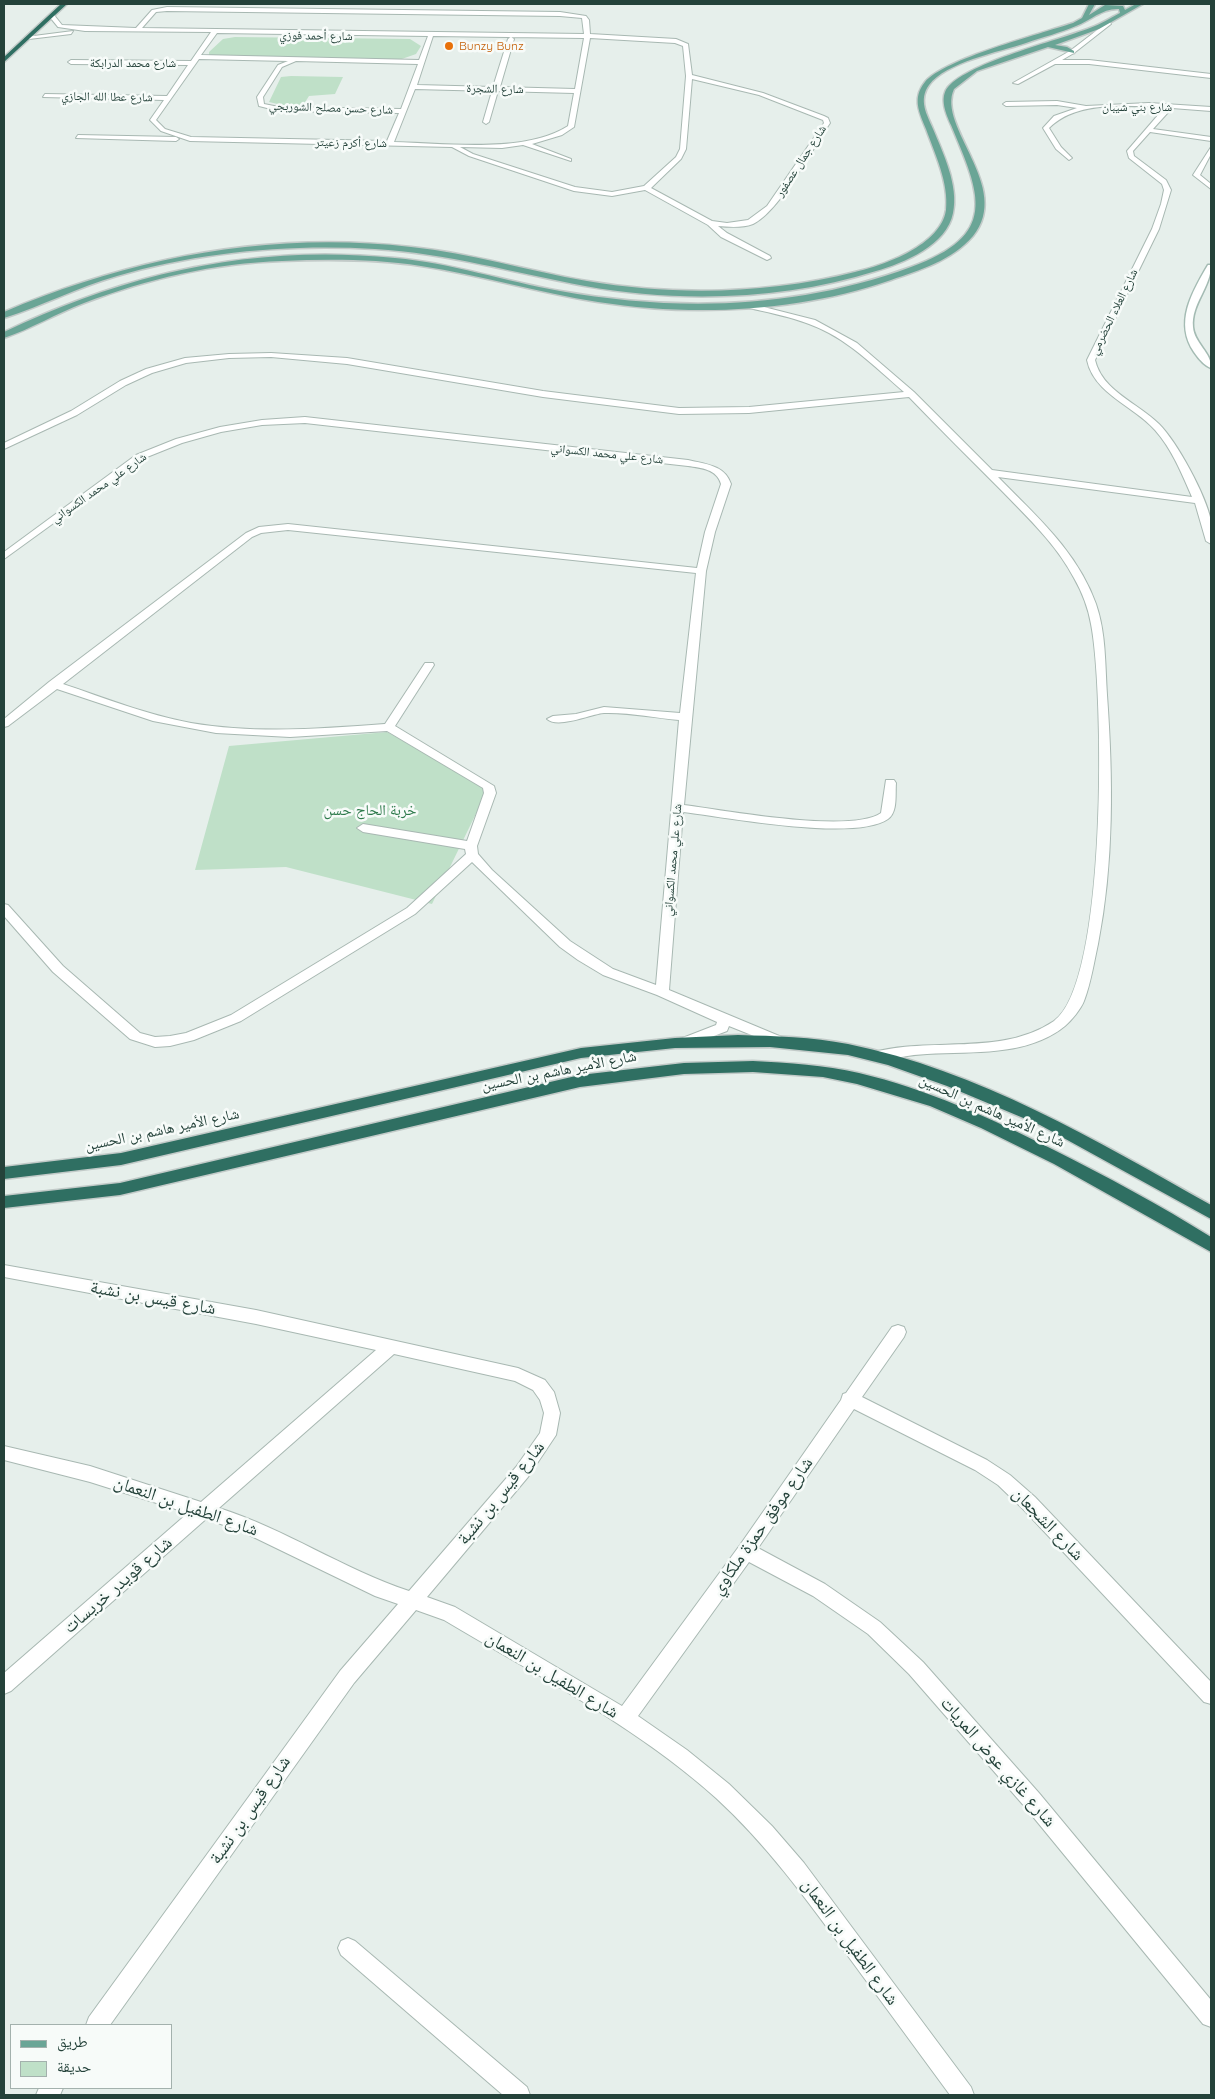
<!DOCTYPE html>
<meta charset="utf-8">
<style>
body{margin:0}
#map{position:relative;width:1215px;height:2099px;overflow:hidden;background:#e6efeb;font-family:Quicksand,"Noto Naskh Arabic",sans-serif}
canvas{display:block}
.frame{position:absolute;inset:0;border:5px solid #24423a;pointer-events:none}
.legend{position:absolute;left:10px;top:2024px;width:162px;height:65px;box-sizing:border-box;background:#f7fbf9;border:1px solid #a3b1ad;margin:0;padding:6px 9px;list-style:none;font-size:15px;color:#24423a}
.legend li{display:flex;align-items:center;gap:10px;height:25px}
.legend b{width:25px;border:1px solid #a3b1ad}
</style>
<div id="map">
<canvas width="1215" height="2099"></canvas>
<div class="frame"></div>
<ul class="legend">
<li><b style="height:6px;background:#6aa596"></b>طريق</li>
<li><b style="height:14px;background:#bfe0c8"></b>حديقة</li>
</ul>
</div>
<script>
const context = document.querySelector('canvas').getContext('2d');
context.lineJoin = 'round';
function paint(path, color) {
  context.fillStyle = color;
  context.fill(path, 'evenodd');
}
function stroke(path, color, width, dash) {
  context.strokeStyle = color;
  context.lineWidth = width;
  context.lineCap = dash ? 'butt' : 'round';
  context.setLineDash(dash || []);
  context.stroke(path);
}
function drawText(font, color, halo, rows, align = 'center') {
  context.font = font + ' Quicksand,"Noto Naskh Arabic",sans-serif';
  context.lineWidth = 5;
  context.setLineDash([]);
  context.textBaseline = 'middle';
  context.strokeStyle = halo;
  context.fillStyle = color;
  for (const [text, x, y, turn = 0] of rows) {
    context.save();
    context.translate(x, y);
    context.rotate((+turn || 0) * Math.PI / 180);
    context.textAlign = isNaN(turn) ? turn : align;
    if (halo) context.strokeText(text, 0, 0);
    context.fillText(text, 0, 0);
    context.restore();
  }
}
paint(new Path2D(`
 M 235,37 L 410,39 L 421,46 L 416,54 L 399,60 L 209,55 L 209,52 L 223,39 Z
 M 291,76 L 343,77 L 335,94 L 309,96 L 302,107 L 286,106 L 269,102 L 281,77 Z
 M 387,732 L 488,789 L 432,904 L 286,867 L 195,870 L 229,746 Z`), '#bfe0c8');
const street = new Path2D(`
 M 167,7 L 560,12 L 586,16 L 589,20 L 590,34 L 676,39 L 688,44 L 692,75 L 763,93 L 824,116 L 828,118 L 830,123 C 813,148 779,212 753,224 C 743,228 728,227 718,226 L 727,233 L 770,256 L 771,258 L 767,260 L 721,237 L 708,225 L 645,190 L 612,196 L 574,191 L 469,156 L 452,147 L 190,141 L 161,131 L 150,120 L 164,100 L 43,97 L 45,94 L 167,96 L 188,65 L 71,64 L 68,62 L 71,60 L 191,61 L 211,32 L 85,31 L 58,27 L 49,16 L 54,15 L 62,25 L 136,28 L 152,10 ZM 167,11 L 560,16 L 582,18 L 584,34 L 142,28 L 156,12 ZM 217,33 L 428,36 L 419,60 L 201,55 ZM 433,36 L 584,38 L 575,89 L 500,87 L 514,39 L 511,37 L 508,39 L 493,87 L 417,85 ZM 590,38 L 675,43 L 683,46 L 686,76 L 680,149 L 676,157 L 644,186 L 612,192 L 575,187 L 473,154 L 460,147 L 502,148 L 523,145 L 571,161 L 571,159 L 532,144 L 562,135 L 574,127 ZM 199,59 L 288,61 L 278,65 L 257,97 L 259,106 L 279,111 L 399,113 L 387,141 L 191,137 L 165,129 L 156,120 ZM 296,61 L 418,64 L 401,109 L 279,107 L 264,104 L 263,97 L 282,67 ZM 692,79 L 759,95 L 823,120 L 824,123 L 767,206 L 748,220 L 727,223 L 712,221 L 651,188 L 681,159 L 686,149 ZM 415,89 L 492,91 L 483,122 L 486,124 L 489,122 L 498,91 L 574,93 L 568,126 C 524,154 445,143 394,142 Z
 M 1109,21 L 1111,24 L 1074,53 L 1062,60 L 1089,60 L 1211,74 L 1211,78 L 1089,64 L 1055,64 L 1018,84 L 1013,83 L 1070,51 Z
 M 73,31 L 71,34 L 29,39 L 26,37 Z
 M 1057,101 L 1086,106 L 1149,103 L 1211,107 L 1211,111 L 1172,108 L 1153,129 L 1211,137 L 1211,141 L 1150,132 L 1133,151 L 1134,156 L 1166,180 L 1171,190 L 1159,229 L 1095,360 C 1102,391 1138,403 1159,424 C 1177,442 1206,495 1211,521 C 1212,528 1211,537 1211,544 L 1206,541 L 1195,503 L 998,477 C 1036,516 1077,551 1096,604 C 1106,633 1105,664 1107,695 C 1113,778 1114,862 1098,944 C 1094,962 1091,983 1084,1001 C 1081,1009 1071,1021 1065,1026 C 1027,1057 972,1051 927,1054 C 909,1055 893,1058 876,1062 L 869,1057 L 871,1053 C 930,1036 1001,1057 1054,1021 C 1108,983 1104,689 1091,624 C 1088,607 1082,592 1074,578 C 1056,544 1029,519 1003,492 C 972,461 940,429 909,397 L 749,413 L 679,414 L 543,397 L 347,364 L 271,357 L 229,358 L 186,363 L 152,373 L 126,385 L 77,415 L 4,449 L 4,443 L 71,411 L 120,381 L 146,369 L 185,358 L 229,354 L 271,353 L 347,358 L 543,391 L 679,408 L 749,407 L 904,392 C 875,367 846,337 809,324 C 789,316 766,312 745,307 L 745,303 L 748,303 L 815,320 L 857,343 L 914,392 L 992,470 L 1192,497 C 1182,474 1172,449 1155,430 C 1134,406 1094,394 1087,360 L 1152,229 L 1161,204 L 1164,190 L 1162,184 L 1129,158 L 1127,151 L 1165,107 C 1128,106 1077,100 1049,128 L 1061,147 L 1072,158 L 1069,160 L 1056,149 L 1043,128 L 1054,116 L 1077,108 L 1057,105 L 1006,106 L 1003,104 L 1006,102 Z
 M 78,135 L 176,137 L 179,139 L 176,141 L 76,138 Z
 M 1211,147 L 1211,154 L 1200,175 L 1211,184 L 1211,189 L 1193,175 Z
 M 305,417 L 688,460 C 705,464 725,465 731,484 L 715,532 L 706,571 L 684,805 C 724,810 850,834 881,813 L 886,780 L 894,780 L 896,783 C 895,794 898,812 888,819 C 855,842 725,817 683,812 L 669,990 L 784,1038 L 786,1041 L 784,1044 L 774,1044 L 729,1026 L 727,1031 L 690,1045 L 680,1045 L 678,1042 L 680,1039 L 716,1025 L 717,1022 L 657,995 L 603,975 L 578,960 L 560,947 L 472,862 L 415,914 L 241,1021 L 194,1040 L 170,1046 L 155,1047 L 130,1039 L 53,972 L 4,916 L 4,904 L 8,905 L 63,966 L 140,1033 L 155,1037 L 170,1036 L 186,1033 L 231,1015 L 407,908 L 466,854 L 465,849 L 363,832 L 357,828 L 363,824 L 467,841 L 484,793 L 483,788 L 387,731 L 290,737 L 216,733 L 153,721 L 57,689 L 8,726 L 4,727 L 4,719 L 49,682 L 246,533 L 259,527 L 288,524 L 697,568 L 705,532 L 721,484 C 717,469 701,468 688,466 L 305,423 L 262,425 L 221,432 L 182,443 L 142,459 L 4,559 L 4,552 L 136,455 L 176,439 L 220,427 L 262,420 ZM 288,530 L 696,573 L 680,713 L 604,707 L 576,714 L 553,716 L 547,719 C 558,729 591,714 604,713 C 628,712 655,718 679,720 L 656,985 L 613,969 L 570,941 L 492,870 L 478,854 L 477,846 L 496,793 L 494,786 L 395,726 L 434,665 L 433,663 L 425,663 L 385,724 C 320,729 256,734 191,723 C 147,715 105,698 63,684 L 252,537 L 261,533 Z
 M 4,1265 L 256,1310 L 518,1368 L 545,1380 L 554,1392 L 560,1413 L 556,1435 L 528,1477 L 427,1597 L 455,1607 L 622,1706 L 740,1545 L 841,1400 L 843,1394 L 846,1393 L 892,1327 L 898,1325 L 904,1327 L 906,1332 L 904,1337 L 862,1397 L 987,1460 L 1010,1475 L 1035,1497 L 1211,1682 L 1211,1704 L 1204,1702 L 1023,1509 L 998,1485 L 975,1470 L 854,1409 L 758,1548 L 825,1584 L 880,1622 L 923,1662 L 1039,1793 L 1211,2000 L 1211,2027 L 1203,2024 L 1025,1807 L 909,1674 L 868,1634 L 813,1596 L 749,1562 L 638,1716 L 687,1750 L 729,1784 L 772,1826 L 804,1863 L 971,2087 L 974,2095 L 950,2095 C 915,2047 880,2000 845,1952 C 805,1897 766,1844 716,1798 C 636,1726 536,1675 444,1620 L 416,1610 L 354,1683 L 110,2025 L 86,2025 L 89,2017 L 340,1671 L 398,1604 L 375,1596 L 241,1531 L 206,1519 L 11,1691 L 4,1694 L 4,1673 L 188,1513 L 90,1482 L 4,1460 L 4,1446 L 90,1466 L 201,1502 L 376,1350 L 256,1324 L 4,1277 ZM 394,1354 L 515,1381 L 533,1390 L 540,1400 L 544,1413 L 540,1433 L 516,1467 L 409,1591 C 343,1569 285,1529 219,1508 Z
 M 348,1938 L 355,1941 L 527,2087 L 530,2095 L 503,2095 L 341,1955 L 338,1948 L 341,1941 Z
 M 39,2088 L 63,2088 L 60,2095 L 36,2095 Z`);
const secondary = new Path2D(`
 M 1208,265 L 1211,265 C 1211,287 1191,304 1193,327 C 1194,343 1212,353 1211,368 C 1205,366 1198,358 1194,352 C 1174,323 1192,292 1208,265 Z`);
const primary = new Path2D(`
 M 1089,4 L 1095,4 L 1089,15 L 1105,5 L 1123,6 L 1125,10 L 1136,4 L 1143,4 L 1099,29 L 1055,45 L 1067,47 L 1074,51 L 1074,53 L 1048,47 L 977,71 L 954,89 C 936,127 1013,187 973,236 C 953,260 920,270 891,280 C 798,312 695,317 598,302 C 539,293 481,275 421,266 C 375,259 329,259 282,261 C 215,263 147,279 84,303 C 57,313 31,329 4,338 L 4,332 C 129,272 256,244 395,258 C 451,263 504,281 560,291 C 678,312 797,309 911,267 C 999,235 981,196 951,125 C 946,114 939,98 948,87 C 970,62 1056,41 1090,28 C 1101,24 1110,18 1120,13 L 1119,9 C 1103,8 1091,20 1076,26 C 1060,33 1043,37 1026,43 C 999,52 946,62 929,85 C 918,100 927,115 933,129 C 943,153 959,186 953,213 C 947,245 904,263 876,271 C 785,300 679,303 585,286 C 515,273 446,253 375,249 C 288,244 200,252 117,276 C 78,287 42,306 4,318 L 4,312 C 133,257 270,231 411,247 C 471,253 528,271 587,281 C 675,296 769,294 855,272 C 885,265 941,245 946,210 C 949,183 935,154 926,129 C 919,112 912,98 925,82 C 944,59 1040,34 1073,23 L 1082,18 Z`);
const highway = new Path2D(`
 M 61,4 L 67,4 L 4,62 L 4,57 Z
 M 738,1035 C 775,1036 812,1037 848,1044 C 978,1070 1097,1141 1211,1205 L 1211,1219 L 1040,1125 L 947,1086 L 888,1065 L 848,1055 L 770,1047 L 675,1048 L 581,1058 L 121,1165 L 4,1179 L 4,1167 L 121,1153 L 581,1048 L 675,1038 Z
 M 753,1061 C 789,1063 824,1065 859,1073 C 927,1089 990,1118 1052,1149 C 1106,1176 1160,1205 1211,1237 L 1211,1252 L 1054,1164 L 981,1128 L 930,1106 L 857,1084 L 823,1077 L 753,1072 L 684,1074 L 580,1087 L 120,1195 L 4,1208 L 4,1196 L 120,1183 L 580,1075 L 684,1063 Z`);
stroke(street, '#a8b8b2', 2);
stroke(secondary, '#a4bbb3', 3);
stroke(primary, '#c2cac8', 3);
stroke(highway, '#c2cac8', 3);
paint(street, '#fff');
paint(secondary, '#fff');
paint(primary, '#6aa596');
paint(highway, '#2f6f62');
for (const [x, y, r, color] of [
 [449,46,5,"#e8710a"]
]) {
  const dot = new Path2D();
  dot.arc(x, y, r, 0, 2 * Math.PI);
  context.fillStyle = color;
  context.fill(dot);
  stroke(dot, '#f7fbf9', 2);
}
drawText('12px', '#24423a', '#f7fbf9', [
 ["شارع أحمد فوزي",316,36,1],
 ["شارع محمد الدرابكة",133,63],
 ["شارع الشجرة",495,89,1],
 ["شارع عطا الله الجازي",107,97,1],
 ["شارع بني شيبان",1137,107],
 ["شارع حسن مصلح الشوربجي",331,108,2],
 ["شارع أكرم زعيتر",351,143,1],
 ["شارع جمال عصفور",801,161,-57],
 ["شارع العلاء الحضرمي",1114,312,-64],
 ["شارع علي محمد الكسواني",607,454,6],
 ["شارع علي محمد الكسواني",99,488,-35],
 ["شارع علي محمد الكسواني",673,860,-85]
]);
drawText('12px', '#c56008', '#f7fbf9', [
 ["Bunzy Bunz",459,46]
], 'left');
drawText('15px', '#2d7a4b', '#f7fbf9', [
 ["خربة الحاج حسن",370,810]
]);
drawText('15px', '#24423a', '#f7fbf9', [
 ["شارع الأمير هاشم بن الحسين",559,1071,-11],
 ["شارع الأمير هاشم بن الحسين",992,1111,24],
 ["شارع الأمير هاشم بن الحسين",162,1130,-12]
]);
drawText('18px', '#24423a', '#f7fbf9', [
 ["شارع قيس بن نشبة",153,1298,10],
 ["شارع قيس بن نشبة",501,1493,-51],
 ["شارع الطفيل بن النعمان",186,1506,19],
 ["شارع الشجعان",1048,1524,46],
 ["شارع موفق حمزة ملكاوي",762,1526,-55],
 ["شارع قويدر خريسات",118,1585,-41],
 ["شارع الطفيل بن النعمان",552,1675,31],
 ["شارع غازي عوض المريات",998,1762,49],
 ["شارع قيس بن نشبة",250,1810,-55],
 ["شارع الطفيل بن النعمان",850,1942,54]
]);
</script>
